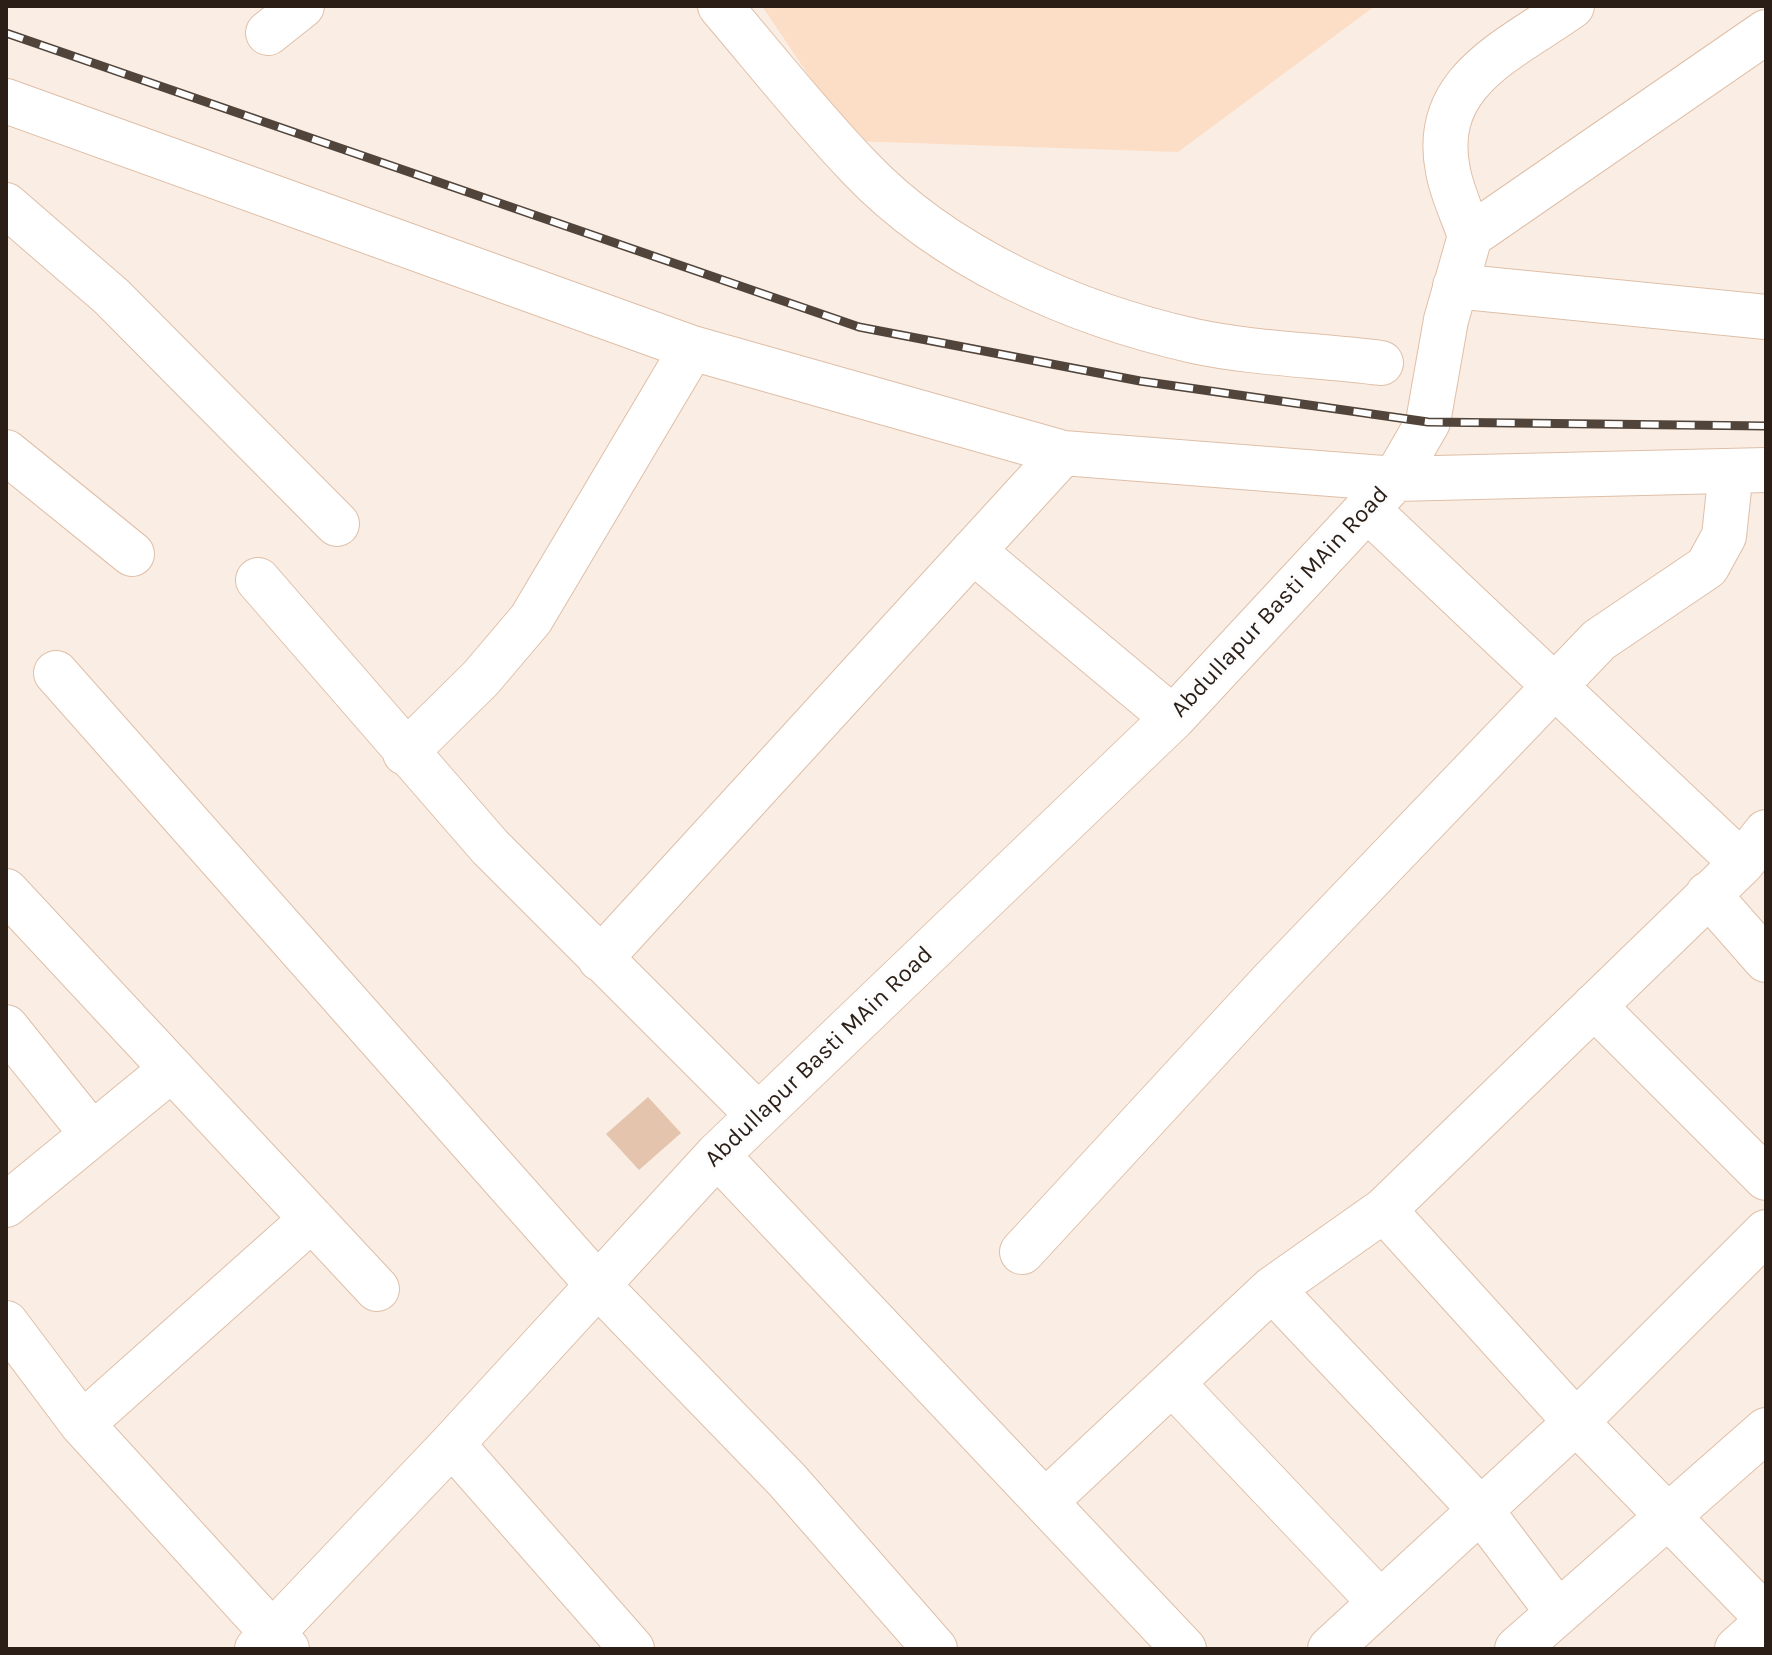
<!DOCTYPE html>
<style>
body{margin:0}
#map{position:relative;width:1772px;height:1655px;overflow:hidden;background:#faede3;font-family:Karla,sans-serif}
canvas{display:block}
.frame{position:absolute;inset:0;border:8px solid #2a1e16;pointer-events:none}
</style>
<div id="map">
<canvas width="1772" height="1655"></canvas>
<div class="frame"></div>
</div>
<script>
const context = document.querySelector('canvas').getContext('2d');
context.lineJoin = 'round';
function paint(path, color) {
  context.fillStyle = color;
  context.fill(path, 'evenodd');
}
function stroke(path, color, width, dash) {
  context.strokeStyle = color;
  context.lineWidth = width;
  context.lineCap = dash ? 'butt' : 'round';
  context.setLineDash(dash || []);
  context.stroke(path);
}
function drawText(font, color, halo, rows, align = 'center') {
  context.font = font + ' Karla,sans-serif';
  context.lineWidth = 7;
  context.setLineDash([]);
  context.textBaseline = 'middle';
  context.strokeStyle = halo;
  context.fillStyle = color;
  for (const [text, x, y, turn = 0] of rows) {
    context.save();
    context.translate(x, y);
    context.rotate((+turn || 0) * Math.PI / 180);
    context.textAlign = isNaN(turn) ? turn : align;
    if (halo) context.strokeText(text, 0, 0);
    context.fillText(text, 0, 0);
    context.restore();
  }
}
paint(new Path2D(`
 M 762,6 L 1375,6 L 1178,152 L 853,141 Z`), '#fcddc6');
paint(new Path2D(`
 M 648,1097 L 681,1133 L 639,1170 L 606,1134 Z`), '#e4c4ad');
const minor = new Path2D(`
 M 720,6 C 766,60 810,116 859,167 C 945,258 1074,314 1194,341 C 1254,354 1320,355 1381,363
 M 268,33 L 302,6
 M 6,101 L 692,348 L 1063,453 L 1395,479 L 1766,470
 M 6,205 L 112,297 L 337,524
 M 1470,236 C 1463,215 1452,193 1448,171 C 1430,81 1509,51 1572,6
 M 1455,286 L 1766,317
 M 6,452 L 132,554
 M 1368,510 L 1742,863
 M 973,551 L 1173,718
 M 258,580 L 490,847 L 757,1114
 M 56,673 L 596,1283 L 787,1480 L 935,1649
 M 405,753 L 481,678 L 531,619 L 692,348
 M 6,891 L 377,1289
 M 1708,894 L 1766,960
 M 600,959 L 1063,453
 M 1594,1006 L 1766,1178
 M 6,1027 L 92,1134
 M 717,1155 L 1184,1649
 M 6,1205 L 172,1069
 M 1384,1210 L 1576,1422 L 1766,1617
 M 1022,1252 L 1272,981 L 1599,640 L 1707,567 L 1724,536 L 1731,471
 M 1272,1289 L 1479,1508 L 1557,1611
 M 6,1323 L 82,1424 L 287,1649
 M 1172,1383 L 1380,1602
 M 82,1424 L 312,1219
 M 452,1444 L 632,1649
 M 1045,1502 L 1272,1289 L 1384,1210 L 1742,863 L 1766,832
 M 257,1649 L 452,1444 L 717,1155 L 1173,718 L 1395,479 L 1428,422 L 1446,320 L 1470,236 L 1766,32
 M 1330,1649 L 1576,1422 L 1766,1232
 M 1517,1649 L 1766,1430
 M 1737,1649 L 1766,1623`);
stroke(minor, '#dfbfa8', 46);
stroke(minor, '#fff', 44);
const rail = new Path2D(`
 M 6,33 L 859,327 L 1140,381 L 1428,422 L 1766,426`);
stroke(rail, '#50443b', 9);
stroke(rail, '#fdfdfd', 6, [18]);
drawText('24px', '#2a1e16', '#fdfdfd', [
 ["Abdullapur Basti MAin Road",1280,602,-47],
 ["Abdullapur Basti MAin Road",819,1057,-44]
]);
</script>
